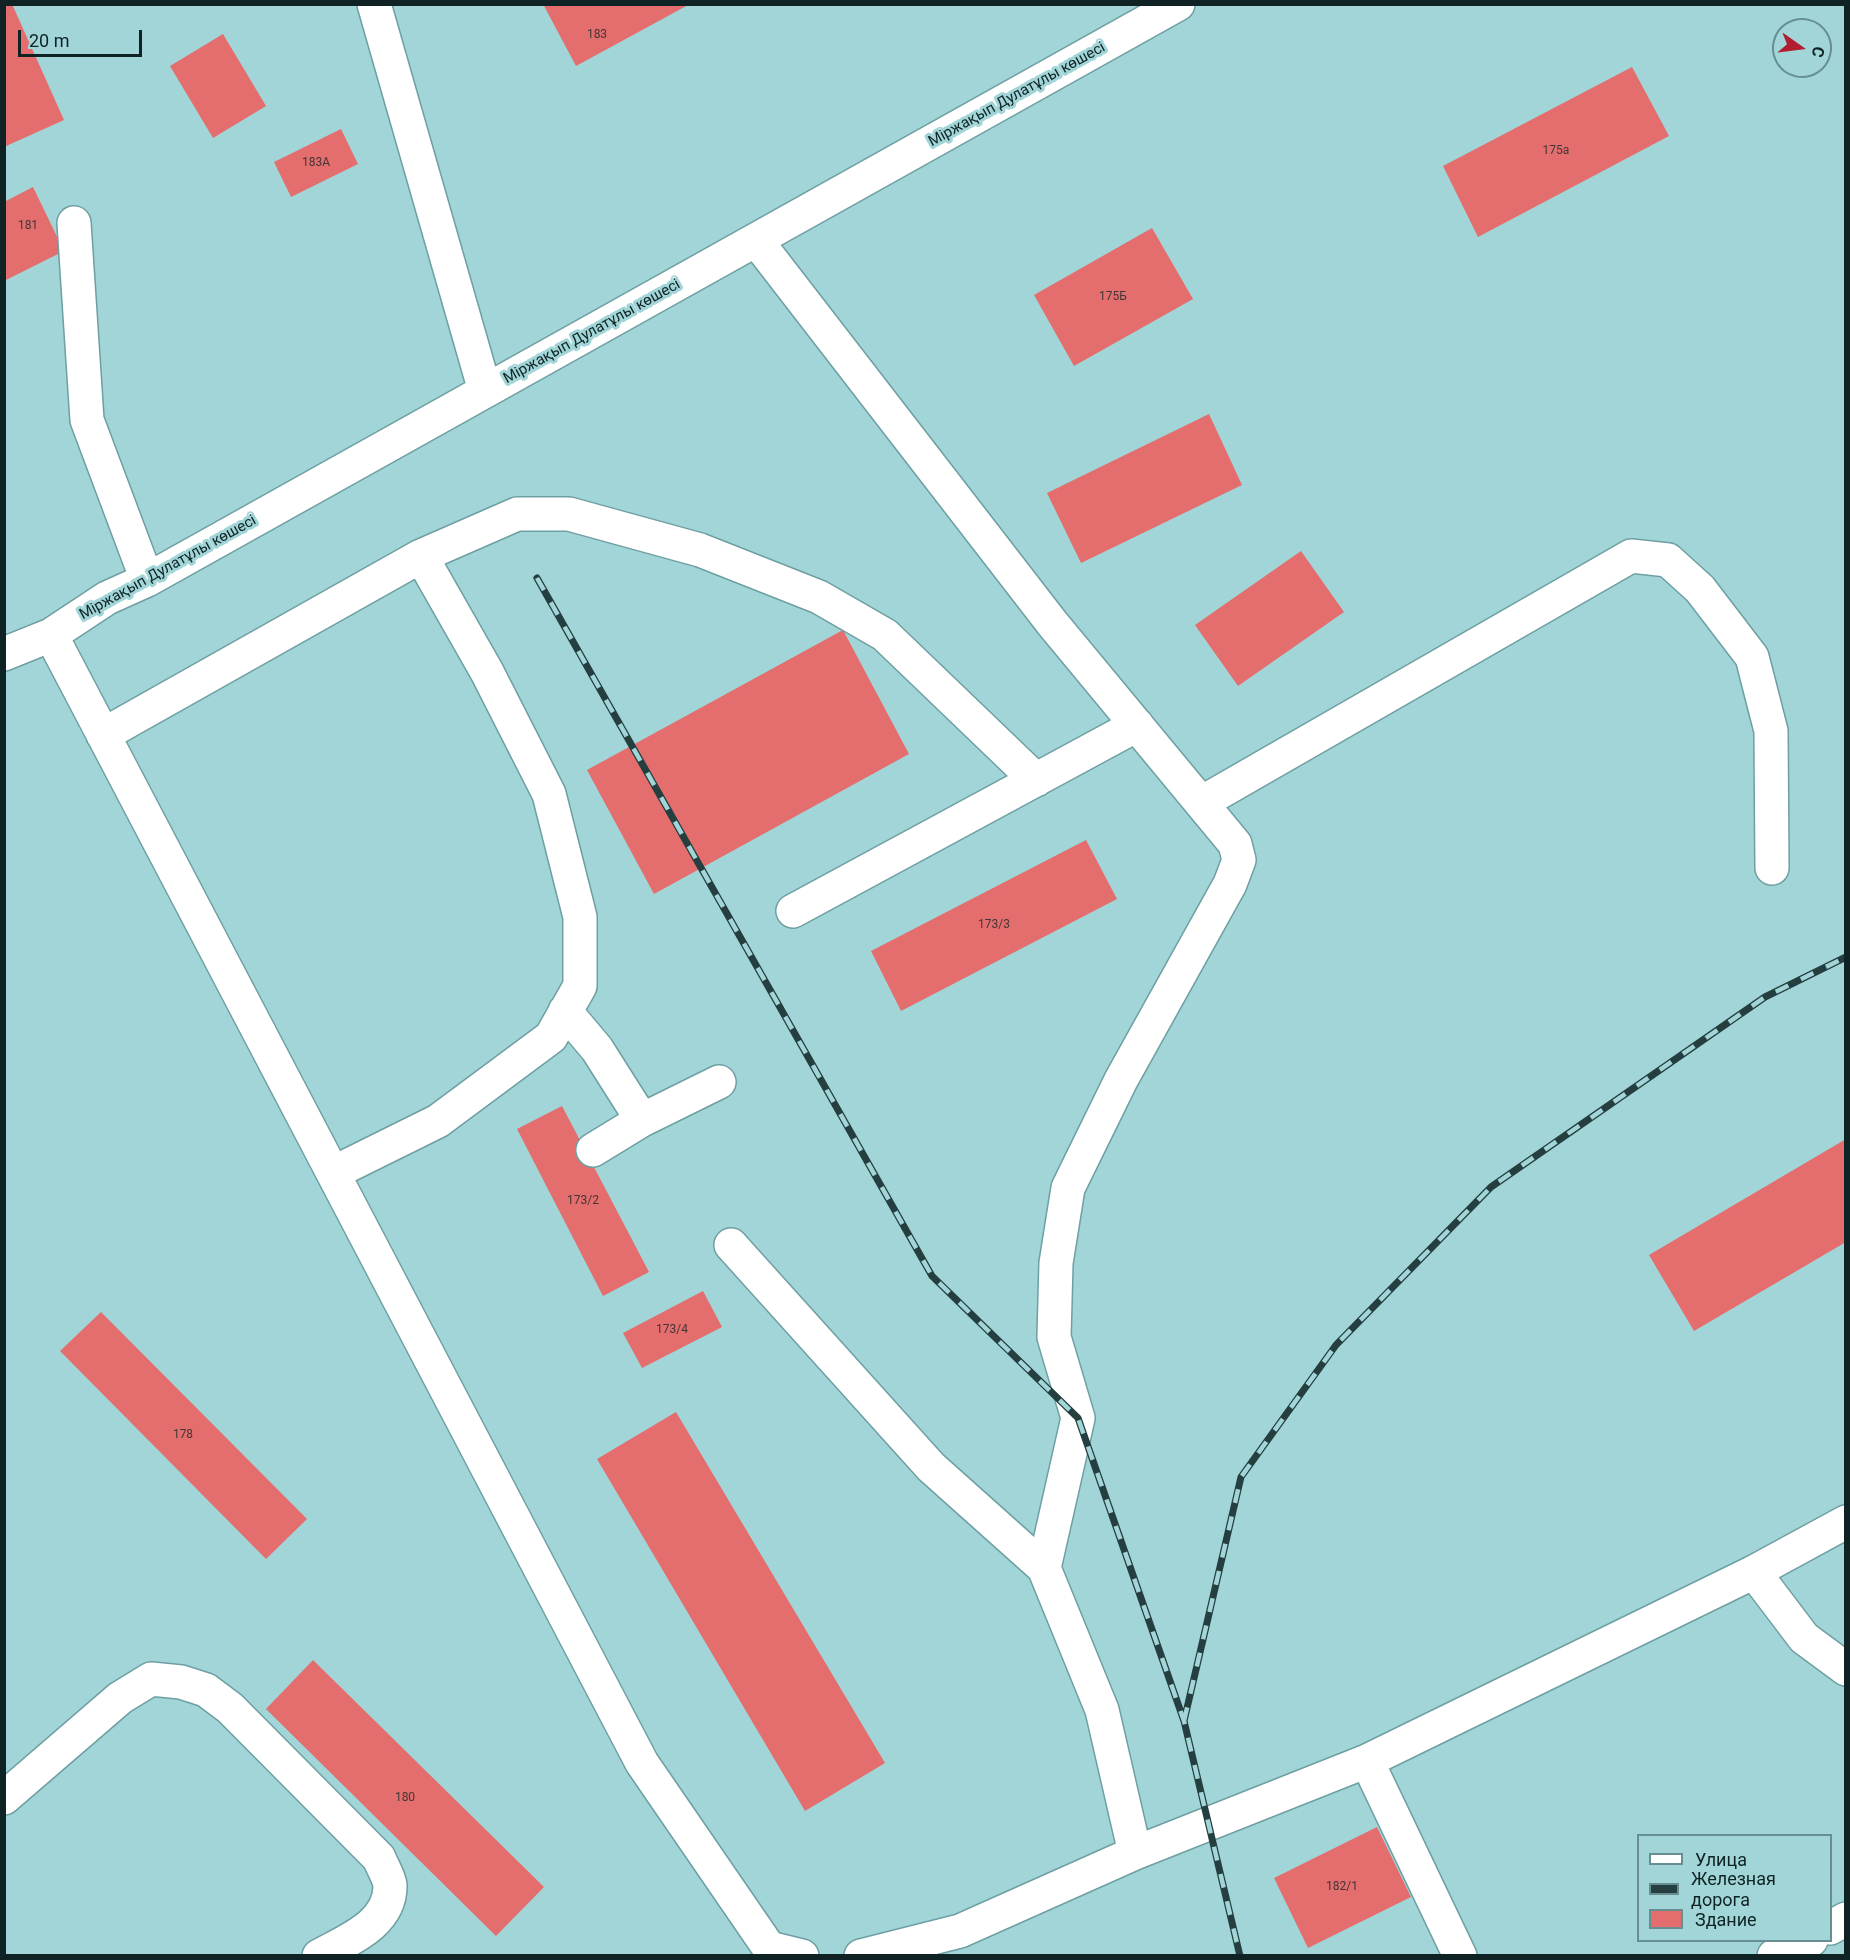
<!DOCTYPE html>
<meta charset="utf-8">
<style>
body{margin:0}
#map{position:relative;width:1850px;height:1960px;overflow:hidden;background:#a2d5d8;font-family:Roboto,sans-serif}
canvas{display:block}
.frame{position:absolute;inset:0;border:6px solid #0f2324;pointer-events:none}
.legend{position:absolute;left:1637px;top:1834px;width:195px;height:108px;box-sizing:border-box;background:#a2d5d8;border:2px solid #678e90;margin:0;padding:8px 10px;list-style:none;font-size:18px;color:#0f2324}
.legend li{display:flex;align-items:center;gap:12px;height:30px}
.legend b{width:30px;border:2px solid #678e90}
.north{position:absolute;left:1772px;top:18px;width:60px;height:60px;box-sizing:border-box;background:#a2d5d8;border:2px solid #678e90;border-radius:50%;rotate:104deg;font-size:16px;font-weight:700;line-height:24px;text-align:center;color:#0f2324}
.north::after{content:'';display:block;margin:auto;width:21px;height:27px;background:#b11e30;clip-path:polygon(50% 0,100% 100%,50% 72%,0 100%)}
.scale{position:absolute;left:18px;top:30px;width:124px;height:27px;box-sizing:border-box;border:3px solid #0f2324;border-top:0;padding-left:8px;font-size:18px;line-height:21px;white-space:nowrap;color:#0f2324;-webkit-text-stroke:4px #a2d5d8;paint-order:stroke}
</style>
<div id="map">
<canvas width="1850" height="1960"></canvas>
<div class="frame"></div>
<ul class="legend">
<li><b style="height:8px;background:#fff"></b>Улица</li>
<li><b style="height:8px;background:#253e3f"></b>Железная дорога</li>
<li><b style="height:16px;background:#e46d6d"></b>Здание</li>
</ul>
<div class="north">С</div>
<div class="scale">20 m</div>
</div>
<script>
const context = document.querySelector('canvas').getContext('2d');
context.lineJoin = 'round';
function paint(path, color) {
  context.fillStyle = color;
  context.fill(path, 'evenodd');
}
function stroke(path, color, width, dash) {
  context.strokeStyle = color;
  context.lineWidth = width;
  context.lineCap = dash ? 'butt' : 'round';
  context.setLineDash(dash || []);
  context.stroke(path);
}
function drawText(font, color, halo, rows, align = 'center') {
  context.font = font + ' Roboto,sans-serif';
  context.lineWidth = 6;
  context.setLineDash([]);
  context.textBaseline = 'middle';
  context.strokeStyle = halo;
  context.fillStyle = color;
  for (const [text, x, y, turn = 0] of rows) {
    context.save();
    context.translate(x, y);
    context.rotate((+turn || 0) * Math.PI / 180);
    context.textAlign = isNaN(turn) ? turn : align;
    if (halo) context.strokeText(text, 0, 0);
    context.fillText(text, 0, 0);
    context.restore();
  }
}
paint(new Path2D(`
 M 4,4 L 12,4 L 64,120 L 4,147 Z
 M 543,4 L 690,4 L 576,66 Z
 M 223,34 L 266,106 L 213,138 L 170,66 Z
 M 1632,67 L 1669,136 L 1478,237 L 1443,166 Z
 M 341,129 L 358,164 L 291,197 L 274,162 Z
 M 33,187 L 64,251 L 4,281 L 4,202 Z
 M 1152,228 L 1193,299 L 1074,366 L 1034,295 Z
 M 1209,414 L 1242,485 L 1081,563 L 1047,493 Z
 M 1301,551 L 1344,612 L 1238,686 L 1195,625 Z
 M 843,630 L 909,754 L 654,894 L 587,770 Z
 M 1086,840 L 1117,899 L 901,1011 L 871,951 Z
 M 562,1106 L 649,1272 L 603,1296 L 517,1129 Z
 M 1846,1139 L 1846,1242 L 1694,1331 L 1649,1255 Z
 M 703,1291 L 722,1327 L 642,1368 L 623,1333 Z
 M 101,1312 L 307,1519 L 266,1559 L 60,1351 Z
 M 676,1412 L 885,1763 L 805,1811 L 597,1459 Z
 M 313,1660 L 544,1887 L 496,1936 L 266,1709 Z
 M 1377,1827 L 1411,1897 L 1308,1948 L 1274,1878 Z`), '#e46d6d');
const minor = new Path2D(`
 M 374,4 L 485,391
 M 74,223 L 87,420 L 147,580
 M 756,240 L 1052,623 L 1235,844 L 1239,860 L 1230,884 L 1121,1080 L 1068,1188 L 1056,1263 L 1054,1337 L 1078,1418 L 1044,1568 L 1102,1710 L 1135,1853
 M 51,635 L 642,1763 L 769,1948 L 802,1956
 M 4,654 L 51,635 L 107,598 L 147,580 L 1178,4
 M 103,735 L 421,556 L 517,514 L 569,514 L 700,550 L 819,597 L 885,635 L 1036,780
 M 1201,803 L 1631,556 L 1668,560 L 1700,589 L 1752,657 L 1771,731 L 1772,868
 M 793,911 L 1137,725
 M 565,1011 L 597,1049 L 642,1120
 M 593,1150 L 642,1120 L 719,1082
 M 333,1173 L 438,1121 L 551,1037 L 580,986 L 580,917 L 549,794 L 487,672 L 421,556
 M 731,1245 L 931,1467 L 1044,1568
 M 1754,1572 L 1804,1638 L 1846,1669
 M 1367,1761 L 1754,1572 L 1846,1522
 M 4,1798 L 120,1698 L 151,1679 L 181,1682 L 206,1690 L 230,1708 L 379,1858 C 382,1866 389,1877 390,1885 C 391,1924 348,1940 319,1956
 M 1830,1928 L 1846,1919
 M 861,1956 L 960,1931 L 1135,1853 L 1367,1761 L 1460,1956
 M 1774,1956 L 1794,1951 L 1811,1940`);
stroke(minor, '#6e9fa2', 36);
stroke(minor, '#fff', 33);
const rail = new Path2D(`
 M 537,578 L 932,1276 L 1078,1418 L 1184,1721 L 1240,1956
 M 1184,1721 L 1241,1477 L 1336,1345 L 1491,1187 L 1765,997 L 1846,957`);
stroke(rail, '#253e3f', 7);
stroke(rail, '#a2d5d8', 4.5, [14]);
drawText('12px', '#443636', null, [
 ["183",597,35],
 ["175а",1556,151],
 ["183А",316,163],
 ["181",28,226],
 ["175Б",1113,297],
 ["173/3",994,925],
 ["173/2",583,1201],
 ["173/4",672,1330],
 ["178",183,1435],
 ["180",405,1798],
 ["182/1",1342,1887]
]);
drawText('15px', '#0f2324', '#a2d5d8', [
 ["Міржақып Дулатұлы көшесі",1017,95,-29],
 ["Міржақып Дулатұлы көшесі",592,332,-29],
 ["Міржақып Дулатұлы көшесі",168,568,-29]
]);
</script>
